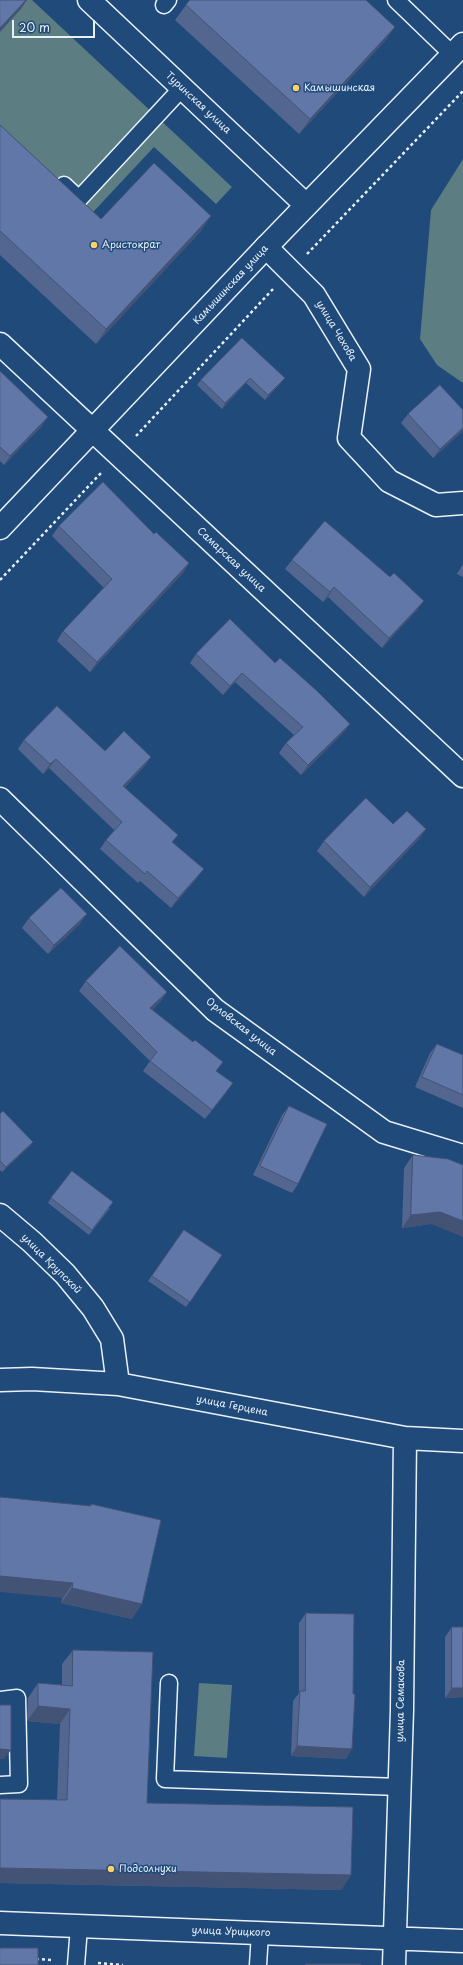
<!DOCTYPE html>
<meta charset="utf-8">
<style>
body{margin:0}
#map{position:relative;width:463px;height:1965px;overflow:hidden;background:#1f4a7a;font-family:"Playpen Sans",sans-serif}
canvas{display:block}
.scale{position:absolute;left:12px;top:20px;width:83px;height:18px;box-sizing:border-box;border:2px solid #e8f1f8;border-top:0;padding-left:5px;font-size:12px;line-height:14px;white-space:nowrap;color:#e8f1f8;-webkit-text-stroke:3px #1f4a7a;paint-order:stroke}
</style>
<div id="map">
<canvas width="463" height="1965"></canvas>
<div class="scale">20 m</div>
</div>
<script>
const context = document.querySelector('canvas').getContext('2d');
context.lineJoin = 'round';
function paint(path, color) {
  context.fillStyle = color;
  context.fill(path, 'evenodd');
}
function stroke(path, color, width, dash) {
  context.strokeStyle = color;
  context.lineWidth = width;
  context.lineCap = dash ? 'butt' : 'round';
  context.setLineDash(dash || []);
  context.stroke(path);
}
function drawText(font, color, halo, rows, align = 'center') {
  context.font = font + ' "Playpen Sans",sans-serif';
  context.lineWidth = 3;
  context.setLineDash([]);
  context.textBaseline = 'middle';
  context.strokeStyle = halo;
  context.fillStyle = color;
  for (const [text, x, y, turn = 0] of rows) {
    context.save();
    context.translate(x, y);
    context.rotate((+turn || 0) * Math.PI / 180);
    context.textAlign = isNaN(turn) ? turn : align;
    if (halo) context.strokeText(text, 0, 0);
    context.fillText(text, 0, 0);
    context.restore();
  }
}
paint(new Path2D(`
 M 0,0 L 32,0 L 232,187 L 216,204 L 154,147 L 81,225 L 0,150 Z
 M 463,159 L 463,383 L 437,365 L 420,339 L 431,210 Z
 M 199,1683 L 232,1685 L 227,1758 L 194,1756 Z`), '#5c7d81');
const service = new Path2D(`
 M 396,0 L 453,55
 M 164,5 L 168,0
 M 64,185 L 79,199 L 182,88
 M 169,1683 L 165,1779 L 400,1787
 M 0,1700 L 17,1698 L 19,1784 L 0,1785
 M 76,1965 L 79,1927
 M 258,1965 L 260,1933`);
const minor = new Path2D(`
 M 89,0 L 306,205
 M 266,247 L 314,295 L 359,369 L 349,438 L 389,481 L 436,505 L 463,503
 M 0,344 L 463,776
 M 0,799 L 215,1010 L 384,1132 L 463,1156
 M 0,1215 L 32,1242 L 65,1274 L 93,1308 L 112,1339 L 118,1384
 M 0,1380 L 32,1379 L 118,1384 L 405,1438 L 463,1441
 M 0,1923 L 463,1941
 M 394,1965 L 402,1710 L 405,1438`);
const tertiary = new Path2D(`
 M 0,528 L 266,247 L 463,44`);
stroke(service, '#e8f1f8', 19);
stroke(minor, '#e8f1f8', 25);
stroke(tertiary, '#e8f1f8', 25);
stroke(new Path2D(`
 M 307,254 L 463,91
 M 136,436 L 273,289
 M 0,580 L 101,473
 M 36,1959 L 53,1960
 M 98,1963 L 123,1965`), '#e8f1f8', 2.5, [3, 3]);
stroke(service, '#1f4a7a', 16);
stroke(minor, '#1f4a7a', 22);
stroke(tertiary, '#1f4a7a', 22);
paint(new Path2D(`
 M 186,5 L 395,27 L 384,42 L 299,134 L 175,20 Z
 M 0,125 L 101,219 L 201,231 L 96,344 L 0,255 Z
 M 242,338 L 281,383 L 265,400 L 246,383 L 222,409 L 197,385 L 201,380 Z
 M 0,371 L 42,426 L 4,465 L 0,461 Z
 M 408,414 L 463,431 L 433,458 L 401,423 Z
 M 59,526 L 154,534 L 189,563 L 183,573 L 90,672 L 57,641 L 63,631 L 104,588 L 52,536 Z
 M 292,560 L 417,610 L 382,648 L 328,597 L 323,602 L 285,569 Z
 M 463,564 L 463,577 L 457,574 Z
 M 196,654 L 275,663 L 350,724 L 343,733 L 301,775 L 279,753 L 286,743 L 294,735 L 235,682 L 223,695 L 190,663 Z
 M 24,740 L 151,757 L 144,767 L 125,787 L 173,842 L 197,878 L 171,908 L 140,881 L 138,883 L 100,849 L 106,840 L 114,830 L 49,768 L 43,774 L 18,749 Z
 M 393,824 L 426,829 L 419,839 L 364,897 L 317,851 L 324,841 Z
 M 29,918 L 80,924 L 48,954 L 22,928 Z
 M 86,981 L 167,992 L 160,1002 L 152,1010 L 217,1071 L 226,1093 L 205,1119 L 143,1071 L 150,1061 L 79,991 Z
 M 437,1044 L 463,1055 L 463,1108 L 415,1087 L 430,1053 Z
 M 289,1106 L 298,1184 L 292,1193 L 253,1175 L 282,1115 Z
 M 0,1114 L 33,1142 L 29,1147 L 2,1172 L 0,1170 Z
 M 413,1155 L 431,1224 L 402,1228 L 404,1168 Z
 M 51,1198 L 110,1208 L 89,1235 L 48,1203 Z
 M 184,1230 L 222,1255 L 186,1307 L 148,1281 Z
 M 91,1504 L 132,1619 L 61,1603 L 90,1506 Z
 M 306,1613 L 346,1759 L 291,1756 L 293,1701 L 299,1693 L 299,1623 Z
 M 452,1627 L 463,1627 L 463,1697 L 445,1698 L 445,1637 Z
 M 73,1650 L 147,1803 L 351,1875 L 341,1890 L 0,1883 L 0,1799 L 57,1800 L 60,1724 L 27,1721 L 28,1698 L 38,1683 L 62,1685 L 62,1664 Z`), '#536690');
paint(new Path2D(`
 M 26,0 L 27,0 L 20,10 L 0,32 L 0,28 Z
 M 395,27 L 384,42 L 299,134 L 310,119 Z
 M 211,216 L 201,231 L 96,344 L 106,329 Z
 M 250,378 L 246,383 L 222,409 L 225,403 Z
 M 285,378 L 281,383 L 265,400 L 268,395 Z
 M 48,417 L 42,426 L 4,465 L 10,456 Z
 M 463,428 L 463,431 L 433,458 L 440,449 Z
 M 189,563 L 183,573 L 90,672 L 97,662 Z
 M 334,587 L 328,597 L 323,602 L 330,592 Z
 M 424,601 L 417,610 L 382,648 L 389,638 Z
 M 242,673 L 235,682 L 223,695 L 230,686 Z
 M 350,724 L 343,733 L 301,775 L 308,765 Z
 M 151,757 L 144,767 L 117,796 L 123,786 Z
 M 56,759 L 49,768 L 43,774 L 50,764 Z
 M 426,829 L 419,839 L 364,897 L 370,887 Z
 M 204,869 L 197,878 L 171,908 L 178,898 Z
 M 87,914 L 80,924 L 48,954 L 54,945 Z
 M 167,992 L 160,1002 L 144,1018 L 150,1008 Z
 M 233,1083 L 226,1093 L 205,1119 Z
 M 33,1142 L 29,1147 L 2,1172 L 6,1167 Z
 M 440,1212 L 463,1221 L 463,1237 L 431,1224 L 402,1228 L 411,1215 Z
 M 0,1576 L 73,1583 L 63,1598 L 0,1592 Z
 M 72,1588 L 142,1604 L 132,1619 L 61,1603 Z
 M 452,1688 L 463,1688 L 463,1697 L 445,1698 Z
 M 38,1706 L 70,1709 L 60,1724 L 27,1721 Z
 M 297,1746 L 352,1749 L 346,1759 L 291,1756 Z
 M 0,1749 L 11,1750 L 4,1759 L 0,1759 Z
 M 0,1868 L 351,1875 L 341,1890 L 0,1883 Z`), '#435376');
const building = new Path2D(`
 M 0,0 L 26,0 L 0,28 Z
 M 190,0 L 366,0 L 395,27 L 310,119 L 186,5 Z
 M 0,125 L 101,219 L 154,163 L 211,216 L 106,329 L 0,231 Z
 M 242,338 L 285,378 L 268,395 L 250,378 L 225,403 L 201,380 Z
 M 0,371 L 48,417 L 10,456 L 0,447 Z
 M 440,385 L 463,410 L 463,428 L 440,449 L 408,414 Z
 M 103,482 L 154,534 L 156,532 L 189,563 L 97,662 L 63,631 L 112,579 L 59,526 Z
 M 325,521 L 390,577 L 394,573 L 424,601 L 389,638 L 334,587 L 330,592 L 292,560 Z
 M 230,619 L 275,663 L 280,658 L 316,690 L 350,724 L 308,765 L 286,743 L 303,727 L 242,673 L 230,686 L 196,654 Z
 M 57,706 L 105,751 L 124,731 L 151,757 L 123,786 L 178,835 L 172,842 L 204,869 L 178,898 L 147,871 L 145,874 L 106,840 L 122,822 L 56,759 L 50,764 L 24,740 Z
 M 366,798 L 393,824 L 407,811 L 426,829 L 370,887 L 324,841 Z
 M 61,888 L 87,914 L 54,945 L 29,918 Z
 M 120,946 L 167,992 L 150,1008 L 193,1042 L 195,1040 L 223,1062 L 216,1071 L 233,1083 L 212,1110 L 150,1061 L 157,1052 L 86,981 Z
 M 437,1044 L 463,1055 L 463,1095 L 422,1077 Z
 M 289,1106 L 327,1124 L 298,1184 L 260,1166 Z
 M 3,1111 L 33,1142 L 6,1167 L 0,1161 L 0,1114 Z
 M 413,1155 L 448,1159 L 463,1165 L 463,1221 L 440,1212 L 411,1215 Z
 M 72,1171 L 113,1202 L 92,1230 L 51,1198 Z
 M 184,1230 L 222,1255 L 190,1302 L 152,1276 Z
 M 0,1497 L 91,1506 L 91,1504 L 161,1520 L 142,1604 L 72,1588 L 73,1583 L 0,1576 Z
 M 306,1613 L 354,1614 L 353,1694 L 355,1694 L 352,1749 L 297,1746 L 300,1691 L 305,1691 Z
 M 452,1627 L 463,1627 L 463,1688 L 452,1688 Z
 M 73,1650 L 153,1652 L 147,1803 L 353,1807 L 351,1875 L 0,1868 L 0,1799 L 67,1800 L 70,1709 L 38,1706 L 38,1683 L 72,1686 Z
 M 0,1705 L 11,1705 L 11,1750 L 0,1749 Z
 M 0,1948 L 38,1948 L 38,1965 L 0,1965 Z
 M 306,1964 L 361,1964 L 361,1965 L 306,1965 Z`);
paint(building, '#6077a8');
stroke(building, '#435376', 1);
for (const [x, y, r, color] of [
 [296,88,4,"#ffd166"],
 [94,245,4,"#ffd166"],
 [111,1869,4,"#ffd166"]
]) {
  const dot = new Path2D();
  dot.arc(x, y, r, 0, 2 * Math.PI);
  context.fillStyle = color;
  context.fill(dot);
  stroke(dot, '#1f4a7a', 1.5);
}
drawText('10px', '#e8f1f8', '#1f4a7a', [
 ["Камышинская",304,88],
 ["Аристократ",102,245],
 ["Подсолнухи",119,1869]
], 'left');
drawText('10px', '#e8f1f8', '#1f4a7a', [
 ["Туринская улица",198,103,43],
 ["Камышинская улица",231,285,-47],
 ["улица Чехова",336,331,59],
 ["Самарская улица",231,560,43],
 ["Орловская улица",241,1027,38],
 ["улица Крупской",51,1264,45],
 ["улица Герцена",232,1406,11],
 ["улица Семакова",401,1701,-89],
 ["улица Урицкого",231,1932,2]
]);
</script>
